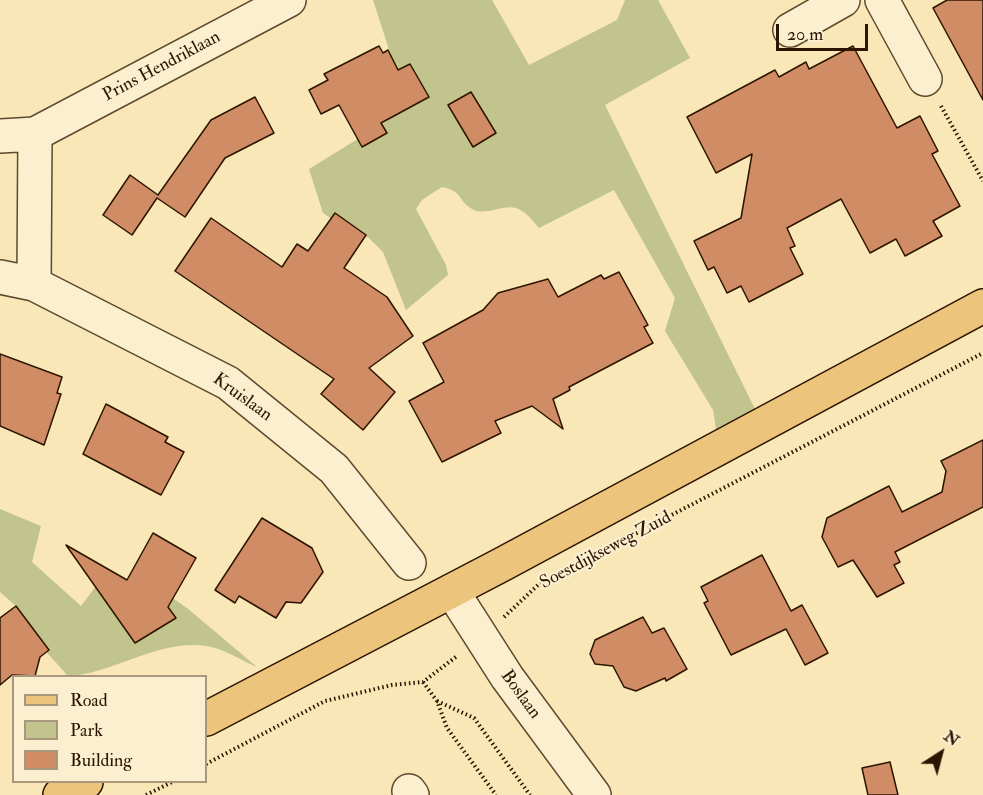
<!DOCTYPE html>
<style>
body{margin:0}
#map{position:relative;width:983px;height:795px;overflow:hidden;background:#f9e7b7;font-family:"IM FELL Double Pica",serif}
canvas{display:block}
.legend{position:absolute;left:12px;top:675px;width:195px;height:108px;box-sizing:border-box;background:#fbefd0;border:2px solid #a8977d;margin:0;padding:8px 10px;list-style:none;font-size:18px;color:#2c1400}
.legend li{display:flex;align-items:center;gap:12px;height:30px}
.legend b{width:30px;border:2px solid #a8977d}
.north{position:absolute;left:911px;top:723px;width:60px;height:60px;-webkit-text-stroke:4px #fbefd0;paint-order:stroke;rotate:36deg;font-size:16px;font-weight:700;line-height:24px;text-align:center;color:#2c1400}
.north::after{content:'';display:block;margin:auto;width:21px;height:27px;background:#2c1400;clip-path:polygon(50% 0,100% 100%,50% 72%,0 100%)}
.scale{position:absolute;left:776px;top:24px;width:92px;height:27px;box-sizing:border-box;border:3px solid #2c1400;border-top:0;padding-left:8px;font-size:18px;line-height:21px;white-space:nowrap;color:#2c1400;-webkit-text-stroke:4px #fbefd0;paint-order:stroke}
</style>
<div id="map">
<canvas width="983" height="795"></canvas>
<ul class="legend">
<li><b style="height:8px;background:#ecc47c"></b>Road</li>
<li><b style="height:16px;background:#c1c48c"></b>Park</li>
<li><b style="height:16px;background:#d08c65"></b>Building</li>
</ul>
<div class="north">N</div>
<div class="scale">20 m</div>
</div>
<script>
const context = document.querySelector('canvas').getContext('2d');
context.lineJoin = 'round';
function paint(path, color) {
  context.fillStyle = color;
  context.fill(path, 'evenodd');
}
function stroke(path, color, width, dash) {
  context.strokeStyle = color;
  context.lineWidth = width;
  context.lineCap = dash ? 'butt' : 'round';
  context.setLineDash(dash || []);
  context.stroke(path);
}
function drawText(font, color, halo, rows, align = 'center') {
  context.font = font + ' "IM FELL Double Pica",serif';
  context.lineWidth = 4.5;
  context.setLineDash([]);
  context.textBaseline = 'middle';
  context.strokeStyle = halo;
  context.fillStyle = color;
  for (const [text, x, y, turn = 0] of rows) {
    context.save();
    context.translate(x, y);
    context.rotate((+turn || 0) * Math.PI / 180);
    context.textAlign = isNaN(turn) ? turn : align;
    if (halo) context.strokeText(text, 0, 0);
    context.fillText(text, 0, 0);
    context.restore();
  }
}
paint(new Path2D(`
 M 373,0 L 492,0 L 529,65 L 617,20 L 625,0 L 658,0 L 690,58 L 605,105 L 755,409 L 716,429 L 713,410 L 665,331 L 675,298 L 614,190 L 539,228 C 534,223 529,215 522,211 C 506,200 487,218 472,209 C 457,200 464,192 442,187 L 422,200 L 416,209 L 446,265 L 448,275 L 406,310 L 383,252 L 369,238 L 339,224 L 323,213 L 309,169 L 408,108 Z
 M 0,509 L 41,526 L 32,562 L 81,606 L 102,578 L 155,586 L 187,608 L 257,667 C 242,661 223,648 206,646 C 158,639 114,674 68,676 L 32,636 L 17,607 L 0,592 Z`), '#c1c48c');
const building = new Path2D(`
 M 947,0 L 983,0 L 983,100 L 933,8 Z
 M 379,46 L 383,53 L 388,50 L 398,70 L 410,64 L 429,97 L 381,123 L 387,133 L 362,147 L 339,105 L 321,114 L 309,90 L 328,80 L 324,74 Z
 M 853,46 L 897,128 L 920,116 L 938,151 L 932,154 L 960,206 L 933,221 L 942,236 L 905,256 L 896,239 L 870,253 L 841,199 L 787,228 L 795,246 L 790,248 L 803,274 L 749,302 L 741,286 L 727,293 L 714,267 L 708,270 L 694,241 L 741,218 L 752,154 L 716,173 L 687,117 L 775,70 L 779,77 L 806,62 L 809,69 Z
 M 471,92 L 496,133 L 473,147 L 448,105 Z
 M 255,97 L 274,133 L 225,158 L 185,217 L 157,198 L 132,235 L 103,215 L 130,175 L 158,195 L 211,120 Z
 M 335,213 L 366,235 L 344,268 L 387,297 L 413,336 L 369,368 L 395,392 L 363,430 L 321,394 L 334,379 L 175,271 L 211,218 L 282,267 L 297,244 L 308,251 Z
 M 619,272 L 648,325 L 644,327 L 653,343 L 569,387 L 570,390 L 553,399 L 563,429 L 532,406 L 495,421 L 501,433 L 442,462 L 409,401 L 444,382 L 423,343 L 483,310 L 498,293 L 548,279 L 558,297 L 601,275 L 604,279 Z
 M 0,354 L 62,377 L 57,393 L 61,394 L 44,445 L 0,426 Z
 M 106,404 L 168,437 L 165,442 L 184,452 L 161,495 L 83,454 Z
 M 983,440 L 983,507 L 895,552 L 900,562 L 894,565 L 904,583 L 877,597 L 853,560 L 838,567 L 822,537 L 827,518 L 889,486 L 902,512 L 942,492 L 946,471 L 941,461 Z
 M 262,518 L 312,548 L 323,572 L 301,603 L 286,602 L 276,618 L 239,596 L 235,603 L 215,590 Z
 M 153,533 L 196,558 L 168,607 L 176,618 L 135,643 L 66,545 L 127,580 Z
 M 762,555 L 791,611 L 802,605 L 828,653 L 805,665 L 786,629 L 731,655 L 704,603 L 708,601 L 701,587 Z
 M 16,606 L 49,650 L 40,657 L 35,676 L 12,675 L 0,685 L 0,618 Z
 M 643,617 L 652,633 L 664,628 L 687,669 L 666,681 L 665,678 L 636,691 L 624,687 L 613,666 L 595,664 L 590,654 L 595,640 Z
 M 890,762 L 898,795 L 868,795 L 862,768 Z`);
paint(building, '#d08c65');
stroke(building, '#2c1400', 1.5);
const minor = new Path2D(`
 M 882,0 L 925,79
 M 790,30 L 843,0
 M 35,134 L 289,0
 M 0,136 L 35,134 L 34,284
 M 0,277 L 34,284 L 228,383 L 334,469 L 409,563
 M 452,591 L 507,677 L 594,795
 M 409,791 L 412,795`);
const major = new Path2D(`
 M 206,719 L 501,565 L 983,306
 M 60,795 L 86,782`);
stroke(minor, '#5f492e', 36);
stroke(major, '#2c1400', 36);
stroke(new Path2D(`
 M 941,106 L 983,181
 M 504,617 L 539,584 L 983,353
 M 423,682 L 437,701 L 447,728 L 496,795
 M 437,701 L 474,718 L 530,795
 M 206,764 L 325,701 L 392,685 L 423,682 L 457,656
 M 146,795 L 172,782`), '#2c1400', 4, [1.5, 3]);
stroke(minor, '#fbefd0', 33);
stroke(major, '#ecc47c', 33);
drawText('18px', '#2c1400', '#fbefd0', [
 ["Prins Hendriklaan",162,67,-28],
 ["Kruislaan",242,398,36],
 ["Soestdijkseweg Zuid",606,551,-28],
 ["Boslaan",520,695,54]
]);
</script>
